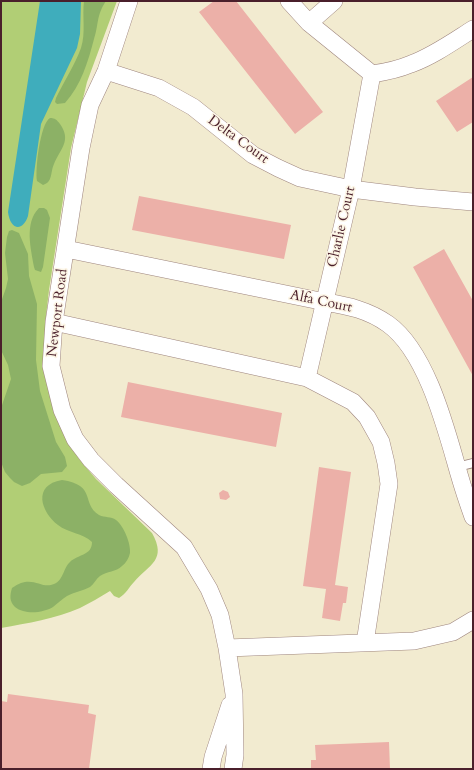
<!DOCTYPE html>
<style>
body{margin:0}
#map{position:relative;width:474px;height:770px;overflow:hidden;background:#f2ebd0;font-family:Cardo,serif}
canvas{display:block}
.frame{position:absolute;inset:0;border:2px solid #4a1f2b;pointer-events:none}
</style>
<div id="map">
<canvas width="474" height="770"></canvas>
<div class="frame"></div>
</div>
<script>
const context = document.querySelector('canvas').getContext('2d');
context.lineJoin = 'round';
function paint(path, color) {
  context.fillStyle = color;
  context.fill(path, 'evenodd');
}
function stroke(path, color, width, dash) {
  context.strokeStyle = color;
  context.lineWidth = width;
  context.lineCap = dash ? 'butt' : 'round';
  context.setLineDash(dash || []);
  context.stroke(path);
}
function drawText(font, color, halo, rows, align = 'center') {
  context.font = font + ' Cardo,serif';
  context.lineWidth = 3;
  context.setLineDash([]);
  context.textBaseline = 'middle';
  context.strokeStyle = halo;
  context.fillStyle = color;
  for (const [text, x, y, turn = 0] of rows) {
    context.save();
    context.translate(x, y);
    context.rotate((+turn || 0) * Math.PI / 180);
    context.textAlign = isNaN(turn) ? turn : align;
    if (halo) context.strokeText(text, 0, 0);
    context.fillText(text, 0, 0);
    context.restore();
  }
}
paint(new Path2D(`
 M 2,1 L 117,1 L 87,82 L 71,148 L 49,290 L 45,325 L 68,440 L 79,459 L 96,479 L 152,533 C 167,560 150,564 134,582 C 129,587 126,594 119,598 L 114,596 L 110,591 C 100,597 90,603 80,608 C 55,619 28,623 1,628 L 1,11 Z`), '#b1ce75');
paint(new Path2D(`
 M 84,1 L 106,1 C 96,16 99,24 94,39 C 88,62 81,85 65,103 L 57,104 L 55,102 L 56,98 C 64,81 75,65 81,48 C 86,33 82,16 84,1 Z
 M 50,118 C 55,118 57,120 60,124 C 72,141 60,149 54,164 C 50,173 53,182 43,185 L 37,181 C 35,170 40,124 50,118 Z
 M 39,208 L 44,208 L 47,210 L 50,218 L 43,267 L 41,272 L 35,270 L 34,267 C 31,249 24,223 39,208 Z
 M 12,230 L 19,233 L 28,254 L 29,276 L 37,304 L 36,360 L 40,391 L 56,442 L 65,457 L 67,466 L 62,472 L 41,474 L 30,483 L 22,486 L 14,482 L 10,478 L 5,472 L 1,462 L 1,408 L 11,379 L 8,365 L 1,350 L 1,302 L 6,288 L 8,279 L 5,253 L 7,237 L 9,231 Z
 M 62,480 C 97,485 81,504 99,515 C 105,518 111,516 116,520 C 124,526 131,544 130,553 C 129,558 126,563 122,566 C 116,572 107,571 100,576 C 96,579 94,584 90,587 C 83,591 74,592 67,596 C 62,599 58,603 53,607 C 43,613 25,615 15,607 C 9,601 10,595 12,588 C 32,573 41,590 54,584 C 64,580 63,568 70,562 C 78,554 92,556 92,542 C 83,533 68,533 58,525 C 41,512 32,485 62,480 Z`), '#8cb166');
paint(new Path2D(`
 M 40,1 L 81,1 L 80,34 L 77,48 L 41,124 L 28,216 C 22,233 10,229 8,212 Z`), '#3fadbc');
paint(new Path2D(`
 M 214,1 L 236,1 L 323,112 L 295,134 L 199,12 Z
 M 473,77 L 473,122 L 457,132 L 436,101 Z
 M 139,196 L 291,225 L 284,259 L 132,230 Z
 M 444,249 L 473,301 L 473,376 L 413,267 Z
 M 128,382 L 282,413 L 276,447 L 121,417 Z
 M 319,467 L 351,472 L 335,585 L 348,587 L 346,603 L 343,603 L 340,621 L 322,618 L 326,589 L 303,586 Z
 M 223,490 L 228,492 L 230,497 L 226,500 L 220,499 L 219,493 Z
 M 8,694 L 89,705 L 88,713 L 96,715 L 89,769 L 1,769 L 1,701 L 7,702 Z
 M 389,742 L 390,769 L 311,769 L 311,760 L 316,760 L 315,745 Z`), '#ecb0a8');
const service = new Path2D(`
 M 457,467 L 473,463`);
const minor = new Path2D(`
 M 129,1 L 106,71 L 90,105 L 81,148 L 54,322 L 51,366 L 62,410 L 75,439 L 91,460 L 116,485 L 184,547 L 209,589 L 220,615 L 227,648 L 234,694 L 235,755 L 233,769
 M 289,1 L 309,23 L 372,74 C 386,72 399,69 411,64 C 433,56 454,41 473,29
 M 309,23 L 334,1
 M 106,71 L 159,88 L 193,107 L 253,155 L 278,168 L 300,178 L 351,189 L 415,197 L 473,202
 M 66,249 L 325,302 C 349,306 368,310 388,324 C 427,352 446,429 459,474 C 463,488 468,503 473,517
 M 54,322 L 307,378 L 353,402 L 367,417 L 381,442 L 386,463 L 389,484 L 365,643
 M 307,378 L 351,189 L 372,74
 M 227,648 L 414,641 L 453,632 L 473,620
 M 211,769 L 213,757 L 230,705`);
stroke(service, '#9e857e', 10);
stroke(minor, '#9e857e', 18);
stroke(service, '#fff', 8);
stroke(minor, '#fff', 17);
drawText('14px', '#4a1f2b', '#fcf5e5', [
 ["Delta Court",238,140,36],
 ["Charlie Court",342,227,-77],
 ["Alfa Court",321,302,12],
 ["Newport Road",58,313,-83]
]);
</script>
